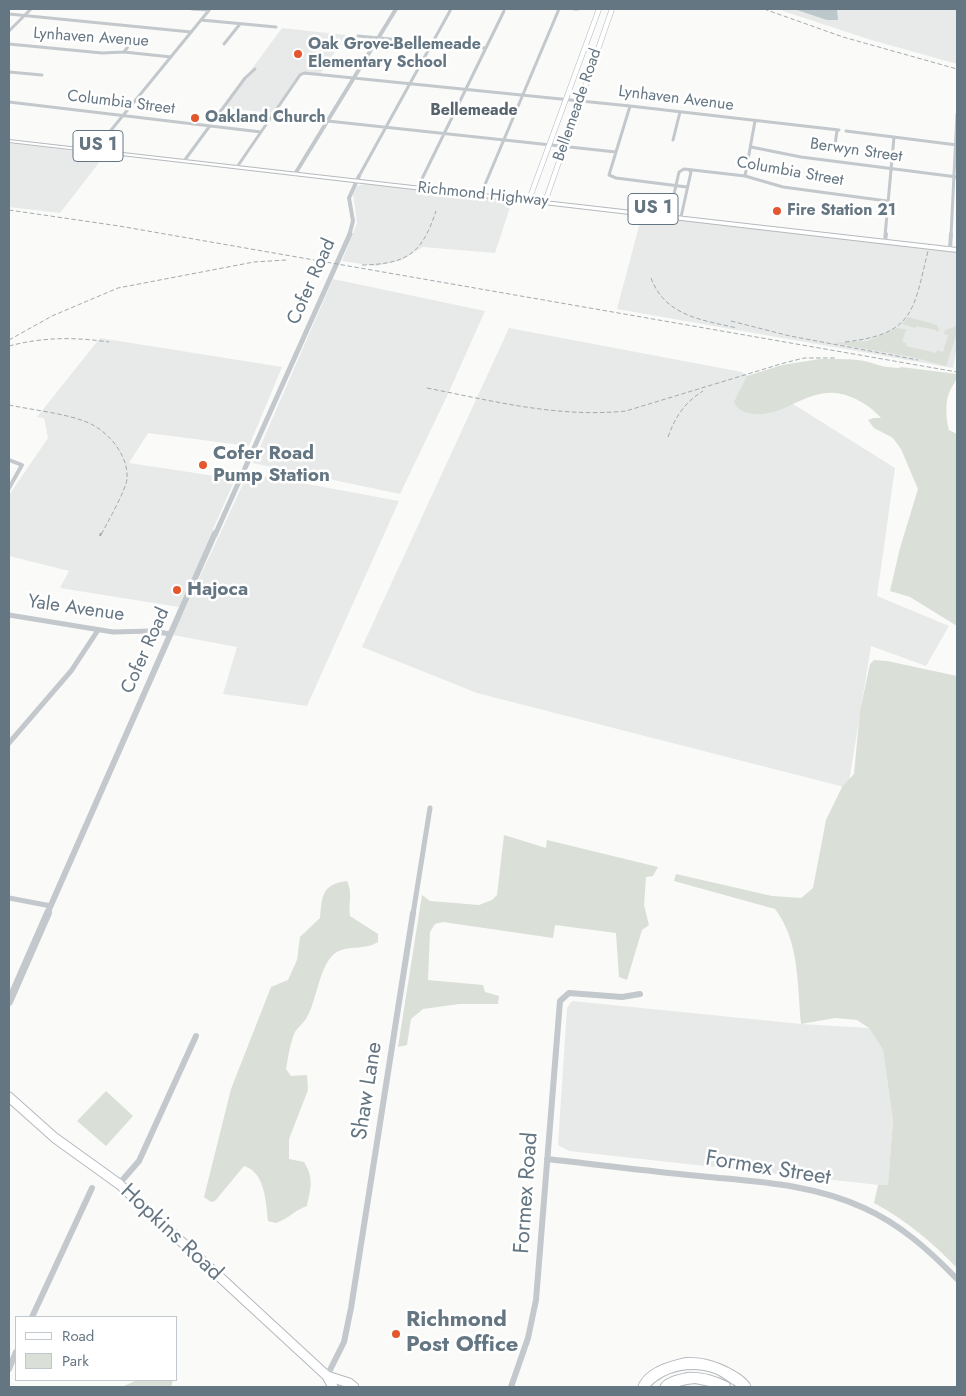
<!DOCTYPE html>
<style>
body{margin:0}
#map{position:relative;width:966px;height:1396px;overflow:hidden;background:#fafaf8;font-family:Jost,sans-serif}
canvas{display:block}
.frame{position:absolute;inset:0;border:10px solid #657683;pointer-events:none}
.legend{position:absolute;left:15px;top:1316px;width:162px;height:65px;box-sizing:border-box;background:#fff;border:1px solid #c1c8cd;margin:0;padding:6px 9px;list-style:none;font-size:15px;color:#657683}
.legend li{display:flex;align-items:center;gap:10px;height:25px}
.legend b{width:25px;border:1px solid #c1c8cd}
</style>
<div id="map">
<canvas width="966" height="1396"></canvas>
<div class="frame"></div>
<ul class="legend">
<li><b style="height:6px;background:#fff"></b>Road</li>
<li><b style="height:14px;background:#dadfd7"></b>Park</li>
</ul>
</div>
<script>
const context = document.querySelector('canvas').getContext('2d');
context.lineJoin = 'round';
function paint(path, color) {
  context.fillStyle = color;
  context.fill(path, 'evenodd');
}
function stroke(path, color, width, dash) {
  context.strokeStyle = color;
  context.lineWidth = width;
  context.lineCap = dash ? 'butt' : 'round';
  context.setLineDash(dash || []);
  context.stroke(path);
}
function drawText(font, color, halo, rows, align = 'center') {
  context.font = font + ' Jost,sans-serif';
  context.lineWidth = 5;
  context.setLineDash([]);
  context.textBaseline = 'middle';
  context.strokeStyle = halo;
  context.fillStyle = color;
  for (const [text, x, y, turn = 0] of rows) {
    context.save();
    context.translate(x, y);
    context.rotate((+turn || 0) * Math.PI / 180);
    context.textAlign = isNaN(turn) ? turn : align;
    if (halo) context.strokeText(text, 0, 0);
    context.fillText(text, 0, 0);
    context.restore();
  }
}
paint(new Path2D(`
 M 777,9 L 957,9 L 957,64 L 868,39 Z
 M 282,28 L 346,35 L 320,74 L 302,73 L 273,113 L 223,108 Z
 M 9,143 L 35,146 L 105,155 L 60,213 L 9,207 Z
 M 364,184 L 445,193 L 512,201 L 495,253 L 423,247 L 402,260 L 376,266 L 342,261 L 357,223 L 353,194 L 357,186 Z
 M 642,215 L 957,252 L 957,347 L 953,368 L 617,309 Z
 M 333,279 L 485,311 L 448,394 L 400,494 L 253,463 Z
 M 509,328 L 742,372 L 895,468 L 877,596 L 949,626 L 926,666 L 871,646 L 848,788 L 477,693 L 362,647 Z
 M 100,338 L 282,367 L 249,446 L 148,433 L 129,463 L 235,479 L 179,607 L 60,588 L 69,571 L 9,556 L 9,495 L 48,438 L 44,418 L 37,417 Z
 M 248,473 L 399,501 L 307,706 L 223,694 L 237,647 L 173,635 Z
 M 572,1001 L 801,1024 L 869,1028 L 883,1050 L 893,1121 L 888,1186 L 569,1151 L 558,1145 L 567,1008 Z`), '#e8e9e9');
paint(new Path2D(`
 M 908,317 L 937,325 L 939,330 L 937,332 L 935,330 L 916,326 L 915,328 L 902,324 Z
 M 957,326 L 957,333 L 946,366 L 912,357 L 833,343 L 868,341 L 897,328 L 910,330 L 906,330 L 902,342 L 906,343 L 906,346 L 936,353 L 937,350 L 943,352 L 948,335 L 944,334 L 945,330 Z
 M 820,359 C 835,359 859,358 872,363 C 883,367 886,367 899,368 L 901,367 L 957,374 C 957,382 952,385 949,393 C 945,403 946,420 949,430 L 957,434 L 957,626 L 910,597 L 890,591 L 900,548 L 918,489 L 901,449 L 893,438 L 874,428 L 868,420 L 873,418 L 881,418 C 869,404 846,391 827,393 C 798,395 775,422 745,412 C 740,410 736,407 734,402 L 747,376 L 782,365 Z
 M 874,660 L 887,661 L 957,676 L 957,1268 C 932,1242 906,1220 874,1203 L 878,1185 L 888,1185 L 893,1121 L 883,1050 L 869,1028 L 857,1020 L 835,1018 L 801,1024 C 797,984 800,942 775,909 L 674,881 L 676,874 L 772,896 L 801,898 L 813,888 L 826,820 L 842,787 L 854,774 L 860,711 L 870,664 Z
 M 504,835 L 546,848 L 547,840 L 658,867 L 653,876 L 646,877 L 644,905 L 649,925 L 642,930 L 627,980 L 619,977 L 616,933 L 555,925 L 553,938 L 443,922 L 435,924 L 430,932 L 428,980 L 483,985 L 485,992 L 499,996 L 498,1004 L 459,1004 L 423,1009 L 411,1019 L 407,1045 L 398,1047 L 422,895 L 430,901 L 479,905 L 492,900 L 497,895 Z
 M 347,881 C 353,892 348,904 350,916 L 378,934 L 378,942 C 364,951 347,944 334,954 C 319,967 317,1000 307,1017 C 304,1023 298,1027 295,1032 C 290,1043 288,1058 286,1069 L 291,1076 L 307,1075 L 308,1090 L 289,1139 L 289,1159 L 304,1162 C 314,1178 311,1187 307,1206 C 295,1210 288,1219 276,1223 L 268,1221 C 266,1202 265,1172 244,1166 L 215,1201 L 211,1202 L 204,1197 L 231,1089 L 271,987 L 288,980 L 297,960 L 300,937 L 320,918 C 322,896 322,884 347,881 Z
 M 106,1091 L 133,1116 L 106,1146 L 77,1121 Z
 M 137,1380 L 173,1380 L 171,1387 L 122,1387 Z`), '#dadfd7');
paint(new Path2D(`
 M 794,9 L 837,9 L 838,20 L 827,20 Z`), '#bbc7cb');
const secondaryFar1 = new Path2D(`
 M 529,200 L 599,9
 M 545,202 L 612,9`);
const secondary = new Path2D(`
 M 9,1097 L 55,1138 L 119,1184 L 327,1376 L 333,1387
 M 327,1376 L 349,1383 L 354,1387`);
const primary = new Path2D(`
 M 9,140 L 957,248 L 957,252 L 9,142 Z
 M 686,1358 C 693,1358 700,1358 707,1360 C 720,1363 747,1375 751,1387 C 748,1387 743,1388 739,1387 C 734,1386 723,1376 715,1373 C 693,1365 666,1369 649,1387 L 638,1387 C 645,1368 668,1362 686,1358 Z
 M 687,1373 C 702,1372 715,1376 729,1383 L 730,1387 L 714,1387 L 695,1383 L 687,1384 L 675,1387 L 660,1387 C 663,1378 678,1375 687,1373 Z`);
stroke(secondaryFar1, '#b3babf', 5.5);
stroke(secondary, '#b3babf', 11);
stroke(primary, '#b5babe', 2);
stroke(new Path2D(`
 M 192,9 L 209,10
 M 574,9 L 578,9
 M 9,14 L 191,32
 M 201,20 L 276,27
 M 9,31 L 31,9
 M 358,36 L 486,48
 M 9,44 L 102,53 L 124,52 L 171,57
 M 224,44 L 240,24
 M 124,52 L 130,44
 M 9,72 L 42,75
 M 9,102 L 261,132
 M 630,106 L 609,175 L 616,178 L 687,187
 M 272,115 L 616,152
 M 846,131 L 957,145
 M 673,140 L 680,112
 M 835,145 L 837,130
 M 751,147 L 801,157 L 957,177
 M 94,151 L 210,9
 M 184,161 L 245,78 L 255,69
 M 237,167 L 300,75 L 304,73 L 630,106 L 839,130
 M 359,176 L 451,9
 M 745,176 L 755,121
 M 418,187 L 504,11
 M 481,194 L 559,9
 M 669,216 L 679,172 L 684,169 L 745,176 L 783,187 L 887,201
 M 681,217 L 691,172 L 689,170
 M 885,236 L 894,137
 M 951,236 L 957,114`), '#c3c8cc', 3);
stroke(new Path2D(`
 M 885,241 L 886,234
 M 950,249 L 951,234
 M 9,460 L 22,465 L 9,488`), '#c3c8cc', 4);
stroke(new Path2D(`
 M 9,615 L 113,632 L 152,631 L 170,634
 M 9,743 L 71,671 L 98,630
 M 9,898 L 51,906
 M 413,914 L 430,808`), '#c3c8cc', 5);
stroke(new Path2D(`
 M 547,1159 C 601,1165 655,1172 709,1177 C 762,1182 815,1185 864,1208 C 900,1224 930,1251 957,1279
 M 119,1184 L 139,1161 L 196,1036
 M 32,1317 L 92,1188
 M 9,1369 L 16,1352
 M 327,1376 L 344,1342 L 351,1308 L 413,913
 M 511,1387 L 528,1338 L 536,1300 L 560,1001 L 569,993 L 622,997 L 640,994`), '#c3c8cc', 6);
stroke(new Path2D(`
 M 295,174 L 396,9
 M 349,236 L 353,221 L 349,198 L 359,176`), '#c3c8cc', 4);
stroke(new Path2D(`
 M 215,535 L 350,234`), '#c3c8cc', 5);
stroke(new Path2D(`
 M 47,914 L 215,533`), '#c3c8cc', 6);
stroke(new Path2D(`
 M 9,1002 L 48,913`), '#c3c8cc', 8);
stroke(secondaryFar1, '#fff', 4.5);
stroke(secondary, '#fff', 9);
paint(primary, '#fff');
stroke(new Path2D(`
 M 764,9 L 843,37 L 957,69
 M 9,210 L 119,226 L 957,372
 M 362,265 C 407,264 422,254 436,211
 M 651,278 C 665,316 702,320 737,328
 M 731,321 L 790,336 L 918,360
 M 9,340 L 52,316 L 118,288 L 254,262 L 286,260
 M 845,342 C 914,334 913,312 928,251
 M 9,346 C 43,337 74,337 109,342
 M 427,388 C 493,401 558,418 626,411 L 784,363 L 804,358 L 835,358
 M 9,405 C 33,410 62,413 84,421 C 107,429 129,455 127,479 C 126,490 107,523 101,535
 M 668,437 C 675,417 685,402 703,391`), '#a2aab0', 1, [4.5, 2.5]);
stroke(new Path2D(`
 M 100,536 L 101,533`), '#a2aab0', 2, [8, 4]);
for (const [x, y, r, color] of [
 [298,54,5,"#e4572e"],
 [195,118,5,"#e4572e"],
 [777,211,5,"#e4572e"],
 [203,465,5,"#e4572e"],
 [177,590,5,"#e4572e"],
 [396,1334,5,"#e4572e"]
]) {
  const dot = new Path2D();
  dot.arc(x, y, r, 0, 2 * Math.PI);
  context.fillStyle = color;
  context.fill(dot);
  stroke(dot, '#fff', 2);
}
drawText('16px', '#657683', '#fff', [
 ["Lynhaven Avenue",91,38,4],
 ["Lynhaven Avenue",676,99,7],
 ["Columbia Street",121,103,7],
 ["Bellemeade Road",578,105,-71],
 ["Berwyn Street",856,151,8],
 ["Columbia Street",790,172,10],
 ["Richmond Highway",483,195,6]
]);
drawText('bold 16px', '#657683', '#fff', [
 ["Oak Grove-Bellemeade",308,45],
 ["Elementary School",308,63],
 ["Oakland Church",205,118],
 ["Fire Station 21",787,211]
], 'left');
drawText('bold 16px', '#57646e', '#fff', [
 ["Bellemeade",474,111]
]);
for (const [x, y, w] of [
 [98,146,50],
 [653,209,50]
]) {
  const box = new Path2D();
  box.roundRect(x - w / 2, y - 15.5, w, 31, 4);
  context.fillStyle = '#fff';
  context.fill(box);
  stroke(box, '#657683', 1);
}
drawText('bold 18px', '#657683', null, [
 ["US 1",98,146],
 ["US 1",653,209]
]);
drawText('19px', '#657683', '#fff', [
 ["Cofer Road",312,282,-66],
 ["Yale Avenue",76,609,8],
 ["Cofer Road",146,651,-66]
]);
drawText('bold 19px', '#657683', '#fff', [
 ["Cofer Road",213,454],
 ["Pump Station",213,476],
 ["Hajoca",187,590]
], 'left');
drawText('22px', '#657683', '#fff', [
 ["Shaw Lane",368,1091,-81],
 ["Formex Street",768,1169,9],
 ["Formex Road",527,1193,-86],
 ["Hopkins Road",171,1233,43]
]);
drawText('bold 22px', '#657683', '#fff', [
 ["Richmond",406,1321],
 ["Post Office",406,1346]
], 'left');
</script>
